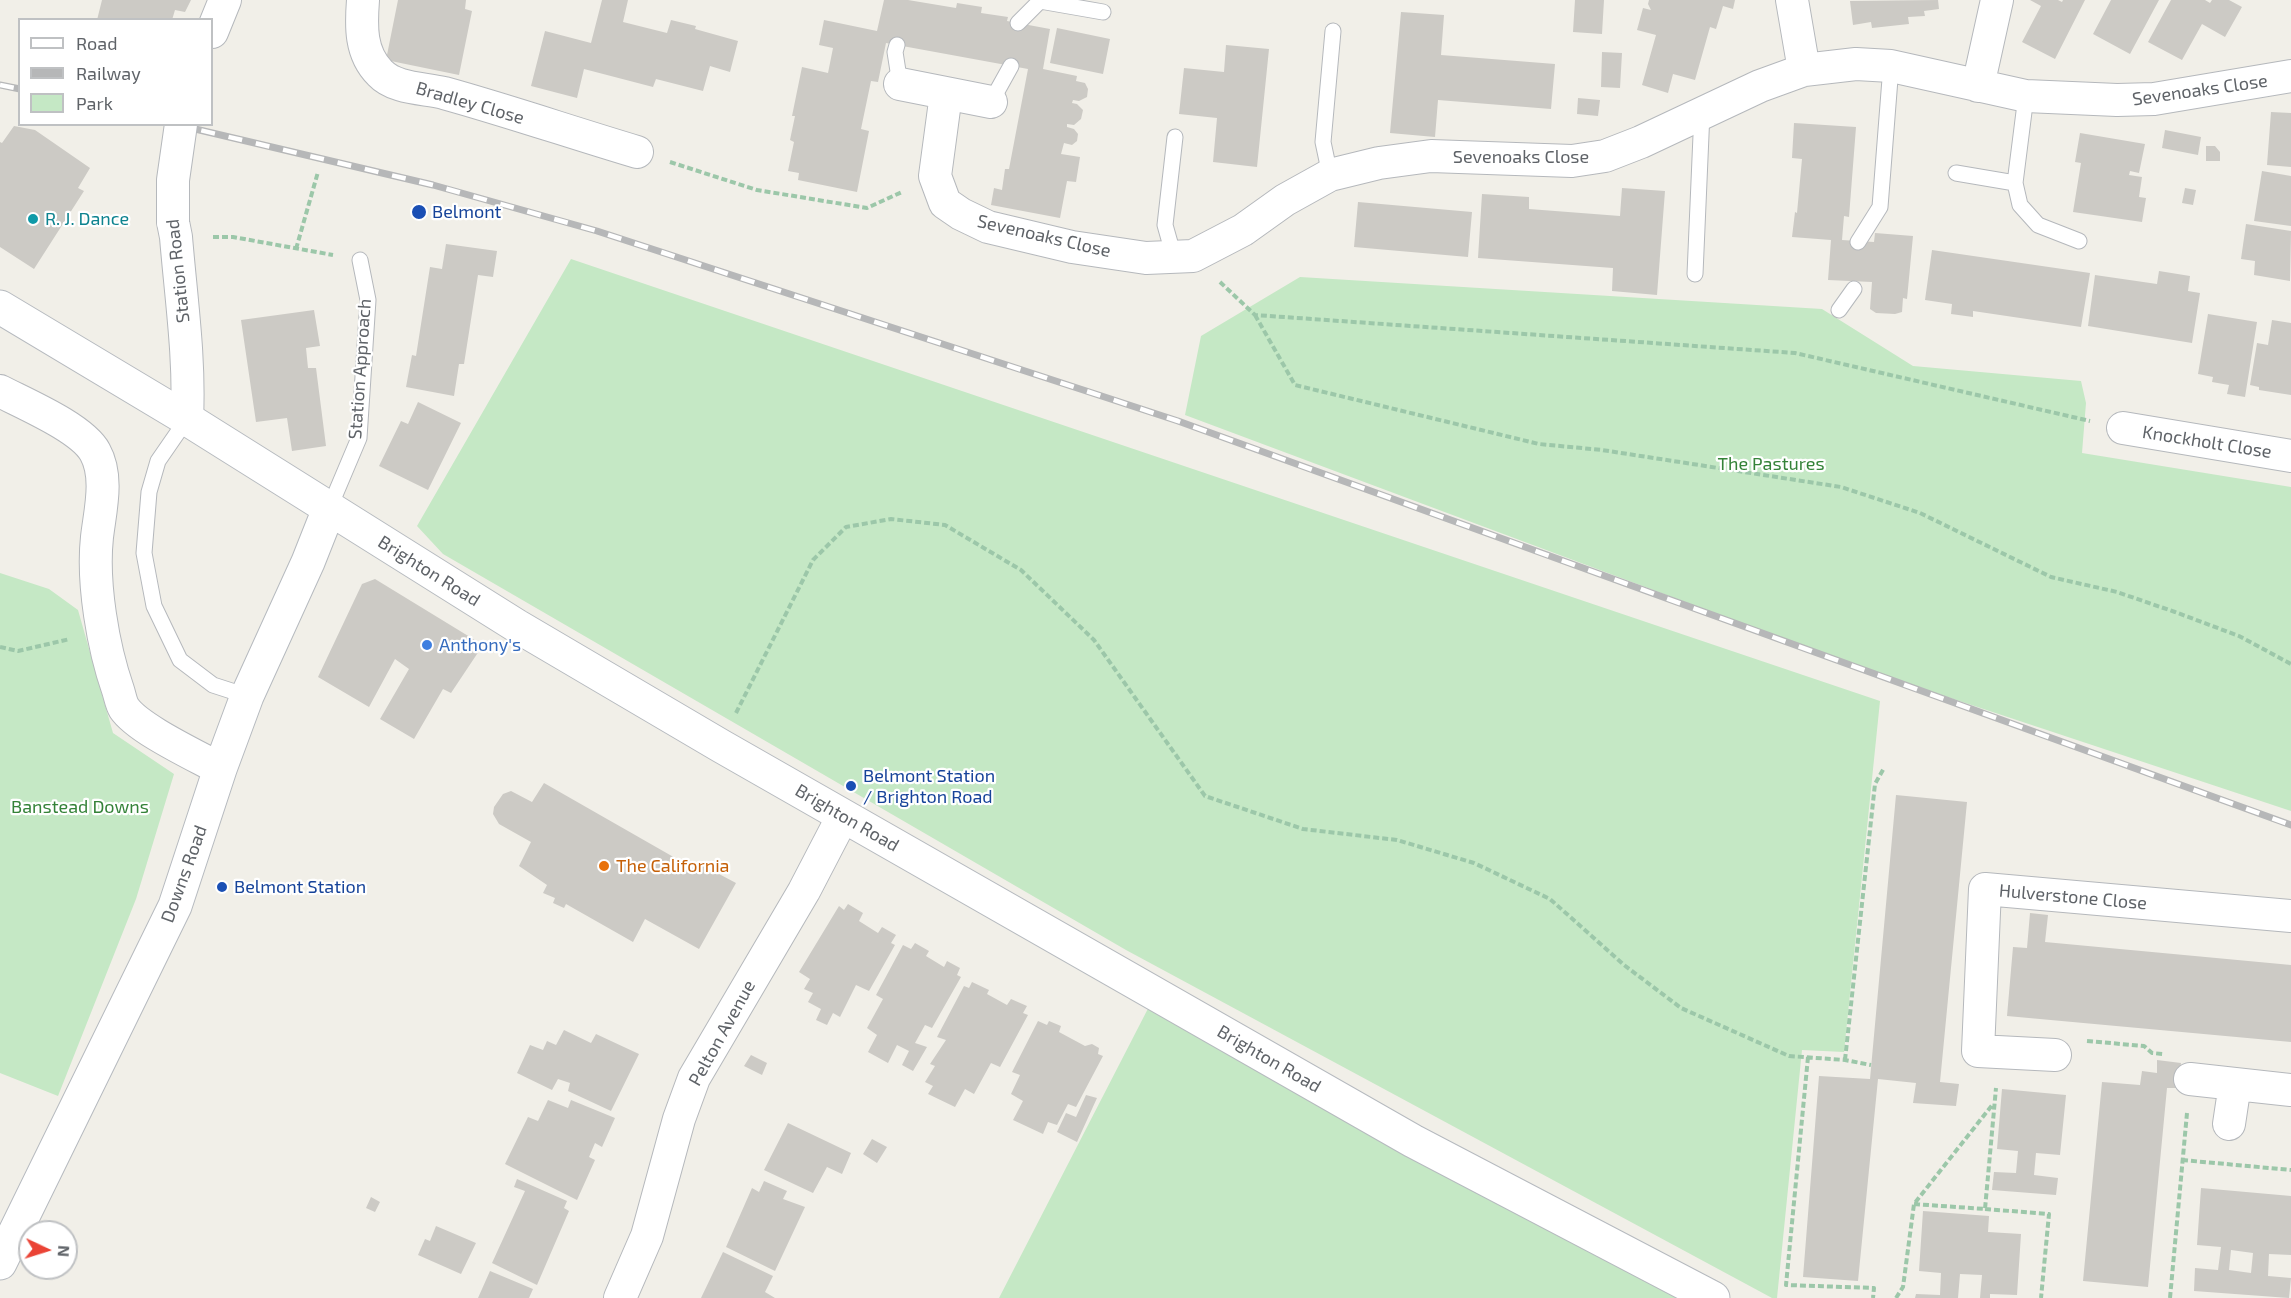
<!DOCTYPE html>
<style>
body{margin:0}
#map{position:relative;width:2291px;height:1298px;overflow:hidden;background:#f1efe8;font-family:"Exo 2",sans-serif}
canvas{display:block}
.legend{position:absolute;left:18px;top:18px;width:195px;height:108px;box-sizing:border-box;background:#fff;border:2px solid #bfc1c3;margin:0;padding:8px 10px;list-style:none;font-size:18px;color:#5f6368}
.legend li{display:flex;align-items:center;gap:12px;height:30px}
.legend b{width:30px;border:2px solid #bfc1c3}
.north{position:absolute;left:18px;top:1220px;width:60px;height:60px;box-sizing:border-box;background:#fff;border:2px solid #bfc1c3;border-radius:50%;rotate:94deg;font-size:16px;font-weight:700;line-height:24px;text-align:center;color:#5f6368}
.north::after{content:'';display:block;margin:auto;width:21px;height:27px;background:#ea4335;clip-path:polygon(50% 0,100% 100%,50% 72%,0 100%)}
</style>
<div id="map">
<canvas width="2291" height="1298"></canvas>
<ul class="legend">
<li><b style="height:8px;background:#fff"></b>Road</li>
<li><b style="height:8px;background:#b6b7b8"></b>Railway</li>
<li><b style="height:16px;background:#c5e8c5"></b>Park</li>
</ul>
<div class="north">N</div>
</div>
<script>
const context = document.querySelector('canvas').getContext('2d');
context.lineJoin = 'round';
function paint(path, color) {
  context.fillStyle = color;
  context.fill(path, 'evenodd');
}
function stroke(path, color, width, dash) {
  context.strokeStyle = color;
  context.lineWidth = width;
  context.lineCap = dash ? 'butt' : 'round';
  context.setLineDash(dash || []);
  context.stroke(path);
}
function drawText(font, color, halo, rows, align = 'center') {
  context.font = font + ' "Exo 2",sans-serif';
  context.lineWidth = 4.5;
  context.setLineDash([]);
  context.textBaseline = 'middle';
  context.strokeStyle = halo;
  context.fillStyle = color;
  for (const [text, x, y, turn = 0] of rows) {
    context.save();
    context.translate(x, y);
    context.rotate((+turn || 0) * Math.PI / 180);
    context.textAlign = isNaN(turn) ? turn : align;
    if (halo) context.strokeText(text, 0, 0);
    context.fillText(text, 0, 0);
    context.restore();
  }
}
paint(new Path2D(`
 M 571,259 L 1880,701 L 1844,1052 L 1802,1050 L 1777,1298 L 1772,1298 L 1126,950 L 443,554 L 417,526 Z
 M 1300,277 L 1822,309 L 1913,366 L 2081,381 L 2086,403 L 2082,453 L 2291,487 L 2291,811 L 1878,674 L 1185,415 L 1201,336 Z
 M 0,573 L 49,589 L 78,610 L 113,733 L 174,774 L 136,899 L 58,1096 L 0,1073 Z
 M 1155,995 L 1713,1298 L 999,1298 Z`), '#c5e8c5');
paint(new Path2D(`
 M 102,0 L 191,0 L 185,12 L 175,10 L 172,20 L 97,20 Z
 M 398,0 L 466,0 L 465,9 L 472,11 L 459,75 L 386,60 Z
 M 602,0 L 628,0 L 623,22 L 667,33 L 671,20 L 696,26 L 695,29 L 738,41 L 730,72 L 710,66 L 703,91 L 656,79 L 653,87 L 584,69 L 577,98 L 531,86 L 545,31 L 591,43 Z
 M 884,0 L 908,0 L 956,8 L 957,3 L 982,7 L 981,13 L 1008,17 L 1007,21 L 1050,29 L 1043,69 L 1077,76 L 1076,81 L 1085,83 L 1088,89 L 1087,97 L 1079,101 L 1073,100 L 1072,103 L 1077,104 L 1083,110 L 1081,119 L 1074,125 L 1067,124 L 1067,127 L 1074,129 L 1078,134 L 1077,141 L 1072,145 L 1064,143 L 1061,154 L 1080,157 L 1076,182 L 1067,181 L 1060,218 L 991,205 L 994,188 L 1002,190 L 1005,169 L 1009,169 L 1028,69 L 886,43 L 878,82 L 871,81 L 861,129 L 869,131 L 857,192 L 798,180 L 799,173 L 788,171 L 794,142 L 790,140 L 795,116 L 792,116 L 802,67 L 828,73 L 833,48 L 819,45 L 824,20 L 877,31 Z
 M 1575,0 L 1604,0 L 1602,34 L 1573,32 Z
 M 1649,0 L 1735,0 L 1733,9 L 1723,6 L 1716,29 L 1710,27 L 1695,80 L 1673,74 L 1668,93 L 1642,85 L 1656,35 L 1637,30 L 1643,8 L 1651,10 L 1648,4 Z
 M 1938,0 L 1939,9 L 1924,11 L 1925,16 L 1908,17 L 1909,24 L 1872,28 L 1871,22 L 1853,25 L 1850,1 Z
 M 2030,0 L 2058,0 L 2062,2 L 2063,0 L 2085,0 L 2055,59 L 2022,42 L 2041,6 Z
 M 2111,0 L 2159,0 L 2130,54 L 2093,34 Z
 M 2171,0 L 2205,0 L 2210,3 L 2212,0 L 2229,0 L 2242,7 L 2225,37 L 2202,24 L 2182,60 L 2148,42 Z
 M 1401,12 L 1444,15 L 1441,55 L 1555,64 L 1551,109 L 1438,100 L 1435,137 L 1390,133 Z
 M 1057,28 L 1110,39 L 1103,74 L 1050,63 Z
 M 1226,45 L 1269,49 L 1257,167 L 1213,162 L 1217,118 L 1179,114 L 1184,68 L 1224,72 Z
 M 1602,52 L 1622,53 L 1620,88 L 1601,87 Z
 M 1578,98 L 1600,100 L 1598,116 L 1577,114 Z
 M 2271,112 L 2291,113 L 2291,167 L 2267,165 Z
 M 1794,123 L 1856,127 L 1849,217 L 1844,216 L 1842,240 L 1874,242 L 1875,233 L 1913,236 L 1907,299 L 1903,298 L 1902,312 L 1895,314 L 1876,313 L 1870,309 L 1872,282 L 1828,280 L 1831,240 L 1792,237 L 1795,212 L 1797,213 L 1802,159 L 1792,158 Z
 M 14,126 L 35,130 L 90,168 L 78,188 L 84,191 L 34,269 L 0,247 L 0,142 L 2,143 Z
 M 2165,130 L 2201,137 L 2198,155 L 2162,148 Z
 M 2080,133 L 2145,144 L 2139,173 L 2130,171 L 2129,175 L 2142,177 L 2139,197 L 2146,198 L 2142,222 L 2073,212 L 2081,163 L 2075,162 Z
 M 2206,146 L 2215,146 L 2220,152 L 2220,161 L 2206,161 Z
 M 2262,171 L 2291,176 L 2291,226 L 2254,221 Z
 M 1622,188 L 1665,191 L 1657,295 L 1612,291 L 1613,268 L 1478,258 L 1482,194 L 1529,197 L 1529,209 L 1620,216 Z
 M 2185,188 L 2196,190 L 2193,205 L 2182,203 Z
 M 1358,202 L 1472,212 L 1468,257 L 1354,247 Z
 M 2246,224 L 2291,231 L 2290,281 L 2254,275 L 2255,261 L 2241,259 Z
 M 446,244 L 497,251 L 493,277 L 478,275 L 464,364 L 459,364 L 454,396 L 406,387 L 412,355 L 416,356 L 430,267 L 442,269 Z
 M 1932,250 L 2090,273 L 2081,327 L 1973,311 L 1973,317 L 1951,314 L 1952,304 L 1925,300 Z
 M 2159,271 L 2190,276 L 2188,291 L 2200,293 L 2192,343 L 2088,326 L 2095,275 L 2157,284 Z
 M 314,310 L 320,346 L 306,348 L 308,368 L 316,368 L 326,446 L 292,451 L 287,418 L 256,422 L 241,320 Z
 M 2208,314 L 2257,322 L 2245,397 L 2227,394 L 2229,385 L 2212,382 L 2213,377 L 2198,374 Z
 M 2272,320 L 2291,323 L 2291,395 L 2259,390 L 2259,387 L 2250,385 L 2257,343 L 2268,345 Z
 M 418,402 L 461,423 L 428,490 L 379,466 L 401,421 L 408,424 Z
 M 375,579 L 483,645 L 451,693 L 443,689 L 414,739 L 380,719 L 409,669 L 395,659 L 369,707 L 318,677 L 362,584 Z
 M 544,783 L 698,871 L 702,865 L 736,883 L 699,949 L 645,919 L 633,942 L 566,904 L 564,908 L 553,903 L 555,898 L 543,893 L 547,885 L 519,866 L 531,842 L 499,824 L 493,814 L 494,807 L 503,794 L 511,791 L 532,802 Z
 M 1896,795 L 1967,802 L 1940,1082 L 1959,1084 L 1956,1106 L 1913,1103 L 1916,1083 L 1878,1079 L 1858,1281 L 1803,1277 L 1819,1076 L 1870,1079 Z
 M 848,904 L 863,913 L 859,921 L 878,933 L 882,927 L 896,935 L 891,943 L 895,945 L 869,991 L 856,985 L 840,1017 L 833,1013 L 827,1025 L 816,1020 L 821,1009 L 808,1002 L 813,993 L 804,989 L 810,979 L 799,972 L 839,906 L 844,910 Z
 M 2030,913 L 2048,915 L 2045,942 L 2291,965 L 2291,1042 L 2007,1016 L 2013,947 L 2027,948 Z
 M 915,943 L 929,951 L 926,956 L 944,967 L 947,961 L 960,968 L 957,975 L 961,977 L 932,1028 L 925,1025 L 915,1043 L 927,1047 L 913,1071 L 902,1065 L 909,1051 L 897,1045 L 888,1063 L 868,1052 L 877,1035 L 867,1028 L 883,999 L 876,995 L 903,945 L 911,949 Z
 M 972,982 L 989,990 L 987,994 L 1007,1005 L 1011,999 L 1027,1006 L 1023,1013 L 1028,1015 L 1000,1067 L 991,1063 L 974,1094 L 965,1089 L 955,1107 L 928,1094 L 933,1086 L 925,1082 L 935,1066 L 930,1064 L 946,1040 L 937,1037 L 964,986 L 969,988 Z
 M 1038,1021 L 1047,1025 L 1049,1021 L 1061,1026 L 1059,1032 L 1085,1046 L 1092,1044 L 1099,1048 L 1098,1054 L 1103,1056 L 1076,1107 L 1068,1104 L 1057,1125 L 1048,1122 L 1043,1134 L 1013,1120 L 1023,1101 L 1011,1094 L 1020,1075 L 1012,1072 Z
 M 564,1030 L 591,1043 L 596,1034 L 639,1054 L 611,1111 L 568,1091 L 570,1083 L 558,1079 L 552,1090 L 517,1073 L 530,1045 L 543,1050 L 547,1041 L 556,1045 Z
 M 751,1055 L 767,1063 L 762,1075 L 744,1066 Z
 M 2157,1060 L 2181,1063 L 2178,1088 L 2167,1088 L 2148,1287 L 2083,1281 L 2102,1082 L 2140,1085 L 2142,1071 L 2157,1073 Z
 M 2002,1089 L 2066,1095 L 2060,1155 L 2036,1153 L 2034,1175 L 2058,1178 L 2056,1195 L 1992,1190 L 1994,1172 L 2016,1173 L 2018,1151 L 1997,1149 Z
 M 1086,1095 L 1097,1098 L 1077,1142 L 1057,1132 L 1066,1113 L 1076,1117 Z
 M 548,1100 L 568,1108 L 571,1100 L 615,1118 L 602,1147 L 595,1143 L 589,1157 L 595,1160 L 577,1200 L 505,1164 L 528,1117 L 538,1121 Z
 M 788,1123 L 851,1153 L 842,1174 L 827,1167 L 813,1193 L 764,1170 Z
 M 872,1139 L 887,1147 L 877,1163 L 863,1154 Z
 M 517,1179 L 567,1201 L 564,1208 L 569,1211 L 537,1285 L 492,1263 L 525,1191 L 514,1187 Z
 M 764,1181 L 787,1191 L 783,1199 L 805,1207 L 775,1271 L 726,1247 L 752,1188 L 759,1192 Z
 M 2201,1188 L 2291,1196 L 2291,1255 L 2269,1254 L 2268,1276 L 2291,1278 L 2289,1298 L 2194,1291 L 2195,1268 L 2218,1270 L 2221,1247 L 2197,1245 ZM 2231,1250 L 2253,1253 L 2251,1273 L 2229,1270 Z
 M 371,1197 L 380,1202 L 375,1212 L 366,1208 Z
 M 1923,1211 L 1989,1216 L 1988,1232 L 2021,1234 L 2017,1295 L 1990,1294 L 1990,1298 L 1980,1298 L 1982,1275 L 1960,1274 L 1958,1298 L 1915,1298 L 1916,1294 L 1940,1295 L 1941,1273 L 1919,1271 Z
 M 436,1226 L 476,1243 L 461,1274 L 418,1255 L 425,1239 L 430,1241 Z
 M 723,1252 L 773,1276 L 765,1292 L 775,1298 L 701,1298 Z
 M 490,1271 L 533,1289 L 529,1298 L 478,1298 Z`), '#cccac5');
const lane = new Path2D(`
 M 1018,23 L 1040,1 L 1103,12
 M 897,45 L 895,52 L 900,84
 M 2026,96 L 2015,183 L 2020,205 L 2038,225 L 2079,241
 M 991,102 L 1011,66
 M 1956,173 L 2015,183
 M 1330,175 L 1323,142 L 1333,31
 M 1858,242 L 1880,207 L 1891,66
 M 1174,257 L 1165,225 L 1175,137
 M 1695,274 L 1702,112
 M 1839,310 L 1854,289
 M 187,419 L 158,461 L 149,492 L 144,553 L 154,606 L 180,660 L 213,685 L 247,696
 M 329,509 L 359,438 L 368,300 L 360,260`);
const street = new Path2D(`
 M 363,0 C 361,26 360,53 380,73 C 395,89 424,88 444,93 C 509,111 573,133 637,152
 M 1792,0 L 1804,70
 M 212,32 L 225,0
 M 900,84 L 991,102
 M 1978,86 L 1997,0
 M 946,94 L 935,176 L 945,203 L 961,214 L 988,227 L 1072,247 L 1146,258 L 1193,256 L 1243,230 L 1285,200 L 1330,175 L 1379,163 L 1431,156 L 1572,161 L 1605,156 L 1641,142 L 1760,86 L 1804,70 L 1856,64 L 1891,66 L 2026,96 L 2117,100 L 2154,99 L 2291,76
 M 173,222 L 176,237 C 181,298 190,358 187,419
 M 0,391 C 25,404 82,428 95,452 C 109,477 100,511 97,537 C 92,583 103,647 118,690 C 120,696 121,703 124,708 C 138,729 197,756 220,769
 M 2123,428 L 2291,456
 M 2055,1055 L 1978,1051 L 1985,889 L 2291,916
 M 2190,1079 L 2291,1090
 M 2229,1124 L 2235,1084
 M 620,1298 L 647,1236 L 679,1119 L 694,1078 L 804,891 L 843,816`);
const secondary = new Path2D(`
 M 0,307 L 187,419 L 517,626 L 721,746 L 1413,1141 L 1713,1298
 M 0,1263 L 175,906 L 220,769 L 247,696 L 308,562 L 329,509`);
stroke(lane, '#b5b8bc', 17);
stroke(street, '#b5b8bc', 34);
stroke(secondary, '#b6babf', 35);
stroke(new Path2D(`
 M 670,162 L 757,190 L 867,208 L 902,192
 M 213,237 L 233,237 L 333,255
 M 296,249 L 318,172
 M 1220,282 L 1255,315 L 1795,353 L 2090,421
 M 1255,315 L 1295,385 L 1539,444 L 1602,450 L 1841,487 L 1920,513 L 2051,577 L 2117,592 L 2175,612 L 2239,636 L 2291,664
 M 0,647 L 18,651 L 70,639
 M 736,713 L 813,560 L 846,527 L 891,519 L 945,525 L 1021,570 L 1094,640 L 1205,796 L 1303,829 L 1397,840 L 1474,863 L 1550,899 L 1624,965 L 1681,1008 L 1789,1056 L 1845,1060 L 1871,1065
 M 2087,1041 L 2144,1046 L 2152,1053 L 2163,1054
 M 1808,1057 L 1786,1285 L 1874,1288 L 1873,1298
 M 1845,1060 L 1875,784 L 1884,768
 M 2182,1160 L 2291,1170
 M 1914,1204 L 1985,1209 L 1996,1088
 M 1985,1209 L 2049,1214 L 2041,1298
 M 1896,1298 L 1903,1287 L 1914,1204 L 1993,1104
 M 2170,1298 L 2187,1113`), '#9cc7a9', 4, [6, 3]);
stroke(lane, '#fff', 15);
stroke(street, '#fff', 32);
stroke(secondary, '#fff', 33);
const rail = new Path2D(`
 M 0,85 L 20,89
 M 174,124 L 433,185 L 597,231 L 1178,421 L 2291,825`);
stroke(rail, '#b6b7b8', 7);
stroke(rail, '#fff', 4.5, [14]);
const streetBridge = new Path2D(`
 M 173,222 L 173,180 L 181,124`);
stroke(streetBridge, '#b5b8bc', 34, []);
stroke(streetBridge, '#fff', 32);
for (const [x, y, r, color] of [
 [419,212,8,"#1a4fb4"],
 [33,219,6,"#0f9aa8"],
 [427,645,6,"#3f7fe0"],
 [851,786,6,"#1a4fb4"],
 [604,866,6,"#e8710a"],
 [222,887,6,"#1a4fb4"]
]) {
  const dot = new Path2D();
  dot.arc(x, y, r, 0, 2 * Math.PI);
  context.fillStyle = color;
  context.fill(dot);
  stroke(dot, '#fff', 2);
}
drawText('18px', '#5f6368', '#fff', [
 ["Sevenoaks Close",2200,90,-8],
 ["Bradley Close",470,103,16],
 ["Sevenoaks Close",1521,157],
 ["Sevenoaks Close",1044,236,13],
 ["Station Road",178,271,-96],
 ["Station Approach",360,369,-86],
 ["Knockholt Close",2207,442,9],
 ["Brighton Road",429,571,32],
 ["Brighton Road",847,818,30],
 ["Downs Road",184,874,-70],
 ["Hulverstone Close",2073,897,5],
 ["Pelton Avenue",722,1033,-61],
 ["Brighton Road",1269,1059,30]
]);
drawText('18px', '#164399', '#fff', [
 ["Belmont",432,212],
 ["Belmont Station",863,776],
 ["/ Brighton Road",863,797],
 ["Belmont Station",234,887]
], 'left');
drawText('18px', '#0d838f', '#fff', [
 ["R. J. Dance",45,219]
], 'left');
drawText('18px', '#348238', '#fff', [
 ["The Pastures",1771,464],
 ["Banstead Downs",80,807]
]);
drawText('18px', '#366cbe', '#fff', [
 ["Anthony's",439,645]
], 'left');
drawText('18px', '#c56008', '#fff', [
 ["The California",616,866]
], 'left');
</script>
